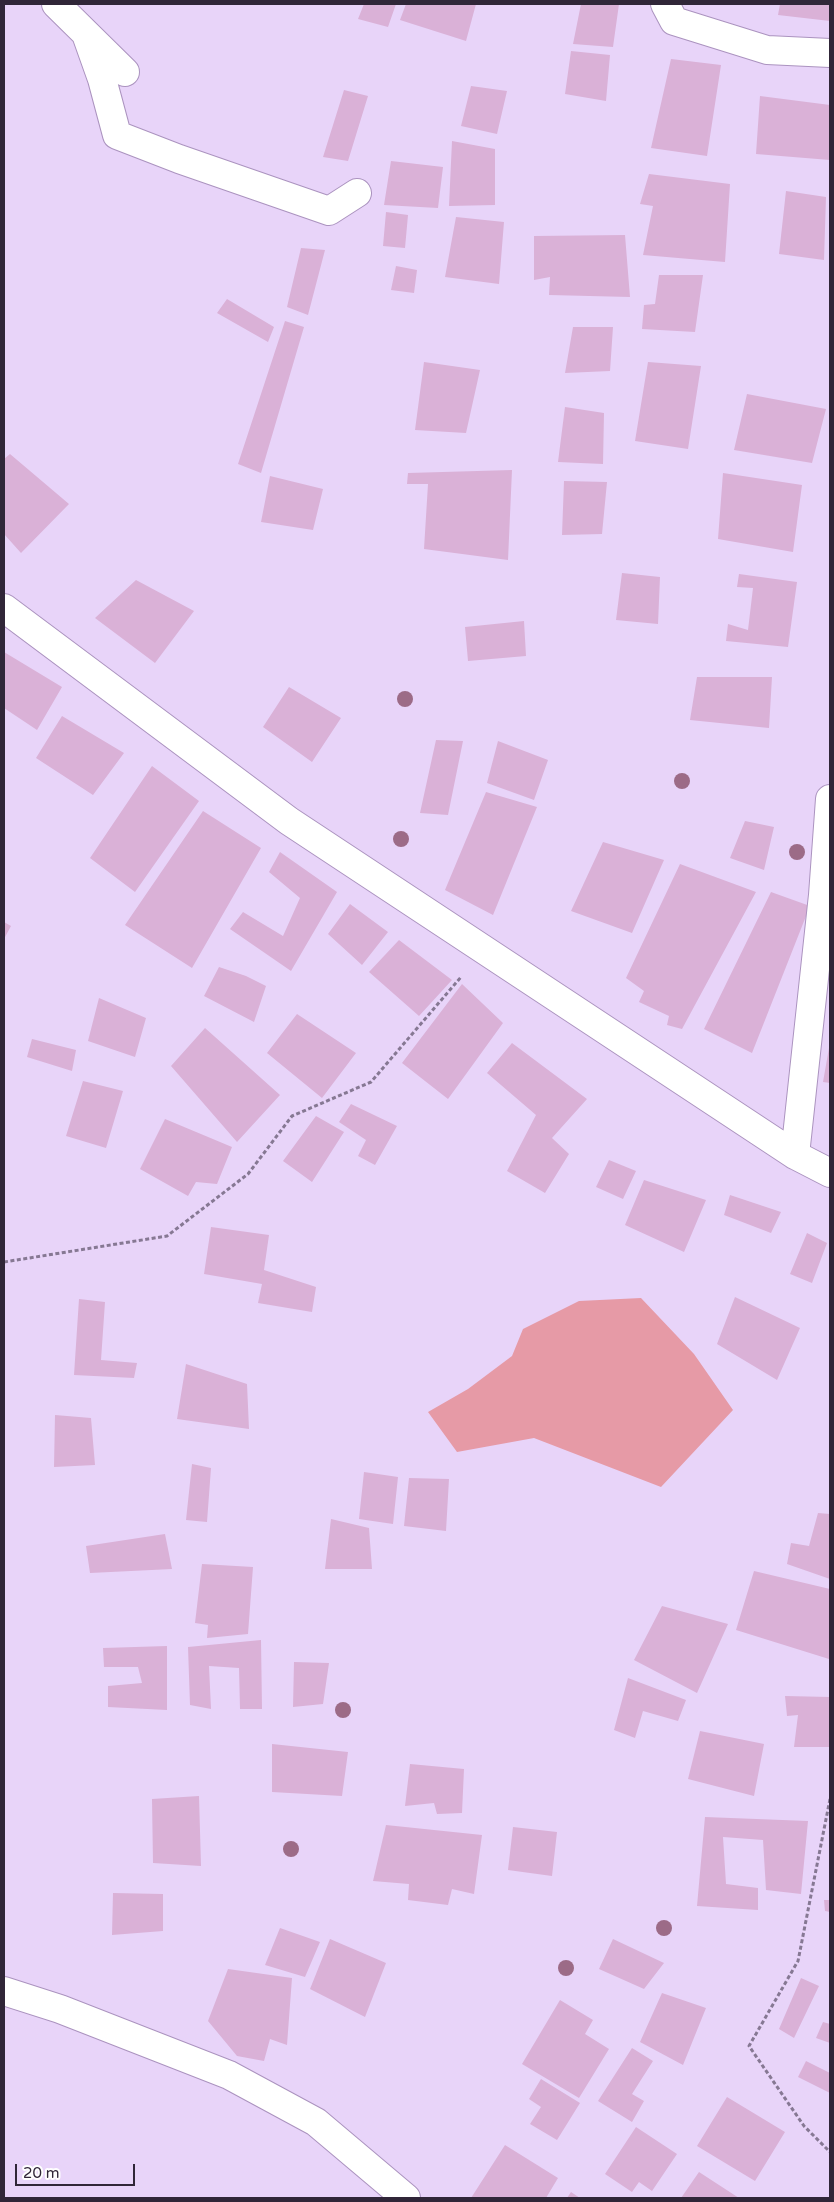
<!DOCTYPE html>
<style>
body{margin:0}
#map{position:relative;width:834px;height:2202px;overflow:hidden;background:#e8d4f9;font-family:"Varela Round",sans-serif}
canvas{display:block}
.frame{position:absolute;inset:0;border:5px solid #302638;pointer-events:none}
.scale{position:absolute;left:15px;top:2164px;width:120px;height:22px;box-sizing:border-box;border:2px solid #302638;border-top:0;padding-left:6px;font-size:15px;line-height:18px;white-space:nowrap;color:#302638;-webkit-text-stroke:4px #fefefe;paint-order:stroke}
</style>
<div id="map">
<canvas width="834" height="2202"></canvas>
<div class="frame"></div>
<div class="scale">20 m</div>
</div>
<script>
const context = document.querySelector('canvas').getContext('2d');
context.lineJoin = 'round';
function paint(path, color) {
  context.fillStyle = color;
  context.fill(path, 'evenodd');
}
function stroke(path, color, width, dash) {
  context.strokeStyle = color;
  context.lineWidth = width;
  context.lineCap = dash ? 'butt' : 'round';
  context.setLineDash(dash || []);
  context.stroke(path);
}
paint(new Path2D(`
 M 641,1298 L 694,1354 L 733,1410 L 661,1487 L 534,1438 L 457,1452 L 428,1412 L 468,1389 L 512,1356 L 523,1329 L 579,1301 Z`), '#e69aa6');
paint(new Path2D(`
 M 364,4 L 396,4 L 388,27 L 358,19 Z
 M 406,4 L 476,4 L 466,41 L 400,20 Z
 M 581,4 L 619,4 L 613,47 L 573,44 Z
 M 780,4 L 830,4 L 830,21 L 778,15 Z
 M 571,51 L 610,55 L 606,101 L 565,94 Z
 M 671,59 L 721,65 L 707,156 L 651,148 Z
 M 471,86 L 507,91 L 497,134 L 461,126 Z
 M 344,90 L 368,96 L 348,161 L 323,157 Z
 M 760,96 L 830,105 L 830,160 L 756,154 Z
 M 452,141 L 495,149 L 495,205 L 449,206 Z
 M 391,161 L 443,167 L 438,208 L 384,205 Z
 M 649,174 L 730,184 L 725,262 L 643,255 L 653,206 L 640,204 Z
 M 786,191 L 826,197 L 824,260 L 779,254 Z
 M 386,212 L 408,215 L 405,248 L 383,246 Z
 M 456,217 L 504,222 L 499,284 L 445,277 Z
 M 625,235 L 630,297 L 549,295 L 550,277 L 534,280 L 534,236 Z
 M 301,248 L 325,250 L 308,315 L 287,307 Z
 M 396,266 L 417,270 L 414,293 L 391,290 Z
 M 659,275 L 703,275 L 695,332 L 642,329 L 644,305 L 655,304 Z
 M 227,299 L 274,327 L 268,342 L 217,313 Z
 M 285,321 L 304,327 L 261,473 L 238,464 Z
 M 573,327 L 613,327 L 610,371 L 565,373 Z
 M 424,362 L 480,370 L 466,433 L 415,430 Z
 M 648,362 L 701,366 L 688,449 L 635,441 Z
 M 747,394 L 826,409 L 812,463 L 734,450 Z
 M 565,407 L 604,413 L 603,464 L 558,462 Z
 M 10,454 L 69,504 L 21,553 L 4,534 L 4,459 Z
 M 512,470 L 508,560 L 424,549 L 428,484 L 407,484 L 408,473 Z
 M 723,473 L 802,485 L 793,552 L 718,539 Z
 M 270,476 L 323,489 L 313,530 L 261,522 Z
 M 564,481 L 607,482 L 602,534 L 562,535 Z
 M 622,573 L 660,577 L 658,624 L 616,620 Z
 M 739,574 L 797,582 L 788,647 L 726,641 L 728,624 L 748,630 L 753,588 L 737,587 Z
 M 136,580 L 194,611 L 155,663 L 95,618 Z
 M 524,621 L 526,656 L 468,661 L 465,627 Z
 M 4,652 L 62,687 L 37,730 L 4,708 Z
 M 697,677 L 772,677 L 769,728 L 690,720 Z
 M 289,687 L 341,718 L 312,762 L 263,727 Z
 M 62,716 L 124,753 L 93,795 L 36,758 Z
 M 436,740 L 463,741 L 448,815 L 420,813 Z
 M 498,741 L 548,760 L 534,800 L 487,783 Z
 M 152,766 L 199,801 L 135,892 L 90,858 Z
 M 486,792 L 537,807 L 493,915 L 445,890 Z
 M 203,811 L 261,848 L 192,968 L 125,925 Z
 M 745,821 L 774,827 L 764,870 L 730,858 Z
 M 603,842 L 664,860 L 632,933 L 571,911 Z
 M 280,852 L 337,892 L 291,971 L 230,929 L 243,912 L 283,936 L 300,898 L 269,872 Z
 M 680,864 L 756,892 L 682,1029 L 667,1025 L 669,1016 L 639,1002 L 644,991 L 626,978 Z
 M 771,892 L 810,906 L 752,1053 L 704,1029 Z
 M 350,904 L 388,932 L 362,965 L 328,934 Z
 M 4,922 L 11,926 L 4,939 Z
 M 399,940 L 452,980 L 419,1016 L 369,972 Z
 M 219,967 L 246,976 L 266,986 L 254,1022 L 204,996 Z
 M 462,984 L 503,1023 L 448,1099 L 402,1063 Z
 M 99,998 L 146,1018 L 135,1057 L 88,1041 Z
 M 297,1014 L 356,1053 L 322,1098 L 267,1053 Z
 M 205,1028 L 280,1095 L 237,1142 L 171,1066 Z
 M 32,1039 L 76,1050 L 72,1071 L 27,1057 Z
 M 512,1043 L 587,1099 L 552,1138 L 569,1154 L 545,1193 L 507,1171 L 536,1115 L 487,1073 Z
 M 829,1048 L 830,1048 L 830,1083 L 823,1082 Z
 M 83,1081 L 123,1091 L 106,1148 L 66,1136 Z
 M 351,1104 L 397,1126 L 375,1165 L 358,1156 L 366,1140 L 339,1122 Z
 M 316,1116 L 344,1132 L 312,1182 L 283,1161 Z
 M 165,1119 L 232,1147 L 217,1184 L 196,1182 L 188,1196 L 140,1169 Z
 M 609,1160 L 636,1171 L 623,1199 L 596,1187 Z
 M 644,1180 L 706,1200 L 684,1252 L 625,1225 Z
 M 730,1195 L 781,1212 L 771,1233 L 724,1215 Z
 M 211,1227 L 269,1235 L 264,1270 L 316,1287 L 312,1312 L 258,1303 L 262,1284 L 204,1274 Z
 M 807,1233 L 827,1243 L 812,1283 L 790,1274 Z
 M 735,1297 L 800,1328 L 777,1380 L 717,1344 Z
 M 79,1299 L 105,1302 L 101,1360 L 137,1363 L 134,1378 L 74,1375 Z
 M 186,1364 L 247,1384 L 249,1429 L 177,1419 Z
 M 55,1415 L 91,1418 L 95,1465 L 54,1467 Z
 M 192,1464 L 211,1468 L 207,1522 L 186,1520 Z
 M 364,1472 L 398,1477 L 393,1524 L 359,1519 Z
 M 409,1478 L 449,1479 L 446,1531 L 404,1526 Z
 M 818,1513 L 830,1514 L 830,1579 L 787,1564 L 791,1543 L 809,1546 Z
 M 331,1519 L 369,1528 L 372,1569 L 325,1569 Z
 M 165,1534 L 172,1569 L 90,1573 L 86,1546 Z
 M 202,1564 L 253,1567 L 248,1634 L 207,1638 L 208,1625 L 195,1623 Z
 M 754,1571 L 830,1589 L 829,1659 L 736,1630 Z
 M 662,1606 L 728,1624 L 697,1693 L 634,1660 Z
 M 261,1640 L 262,1709 L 240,1709 L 239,1668 L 209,1666 L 211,1709 L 190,1705 L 188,1647 Z
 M 167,1646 L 167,1710 L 108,1707 L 108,1686 L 142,1683 L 138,1667 L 104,1667 L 103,1648 Z
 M 294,1662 L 329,1663 L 323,1704 L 293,1707 Z
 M 628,1678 L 686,1700 L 678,1721 L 643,1711 L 635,1738 L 614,1730 Z
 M 785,1696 L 830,1697 L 830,1747 L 794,1747 L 798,1715 L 787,1716 Z
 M 700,1731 L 764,1744 L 754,1796 L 688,1779 Z
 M 272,1744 L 348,1752 L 342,1796 L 272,1792 Z
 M 410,1764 L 464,1769 L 462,1813 L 437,1814 L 434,1803 L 405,1806 Z
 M 199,1796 L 201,1866 L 153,1863 L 152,1799 Z
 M 705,1817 L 808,1821 L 801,1894 L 766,1890 L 763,1840 L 723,1837 L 726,1884 L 758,1888 L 758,1910 L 697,1906 Z
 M 386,1825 L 482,1835 L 474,1894 L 452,1889 L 448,1905 L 408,1900 L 409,1884 L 373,1881 Z
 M 513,1827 L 557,1832 L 552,1876 L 508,1870 Z
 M 113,1893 L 163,1894 L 163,1931 L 112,1935 Z
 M 824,1900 L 830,1900 L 830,1912 L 825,1911 Z
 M 280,1928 L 320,1942 L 305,1977 L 265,1965 Z
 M 330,1939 L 386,1963 L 365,2017 L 310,1989 Z
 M 613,1939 L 664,1963 L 644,1989 L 599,1969 Z
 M 228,1969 L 292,1978 L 287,2045 L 270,2039 L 264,2061 L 237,2056 L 208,2021 Z
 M 801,1978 L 819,1986 L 794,2038 L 779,2029 Z
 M 662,1993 L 706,2008 L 683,2065 L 640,2042 Z
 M 560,2000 L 593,2020 L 585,2034 L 609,2049 L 579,2098 L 522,2064 Z
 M 823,2022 L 830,2024 L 830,2043 L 816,2038 Z
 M 632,2048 L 653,2061 L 632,2094 L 644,2101 L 632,2122 L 598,2101 Z
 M 806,2061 L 830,2073 L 830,2093 L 798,2077 Z
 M 541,2079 L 580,2103 L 557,2140 L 530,2124 L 541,2107 L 529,2099 Z
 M 727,2097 L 785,2132 L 755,2181 L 697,2146 Z
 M 636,2127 L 677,2154 L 652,2191 L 639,2182 L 632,2192 L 605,2174 Z
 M 505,2145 L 558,2178 L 546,2198 L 471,2198 Z
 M 699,2172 L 739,2198 L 681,2198 Z
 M 571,2192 L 580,2198 L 567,2198 Z`), '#dab1d7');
const minor = new Path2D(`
 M 56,4 L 125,72
 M 665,4 L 674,21 L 767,50 L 830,53
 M 86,34 L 102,79 L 117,135 L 179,159 L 329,211 L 357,193
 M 4,608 L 289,821 L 795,1155 L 830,1173
 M 795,1155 L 823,895 L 830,799
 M 4,1991 L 60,2009 L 229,2075 L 316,2122 L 406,2198`);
stroke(minor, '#ab93bf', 30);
stroke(new Path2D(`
 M 4,1262 L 167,1236 L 248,1174 L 292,1116 L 371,1082 L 461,977
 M 830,1799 L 798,1961 L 749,2046 L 804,2126 L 830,2152`), '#867893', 3, [4, 2.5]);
stroke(minor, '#fff', 28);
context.fillStyle = '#9c6b87';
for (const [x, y] of [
 [405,699],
 [682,781],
 [401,839],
 [797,852],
 [343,1710],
 [291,1849],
 [664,1928],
 [566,1968]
]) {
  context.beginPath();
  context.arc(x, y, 8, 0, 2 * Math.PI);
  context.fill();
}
</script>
